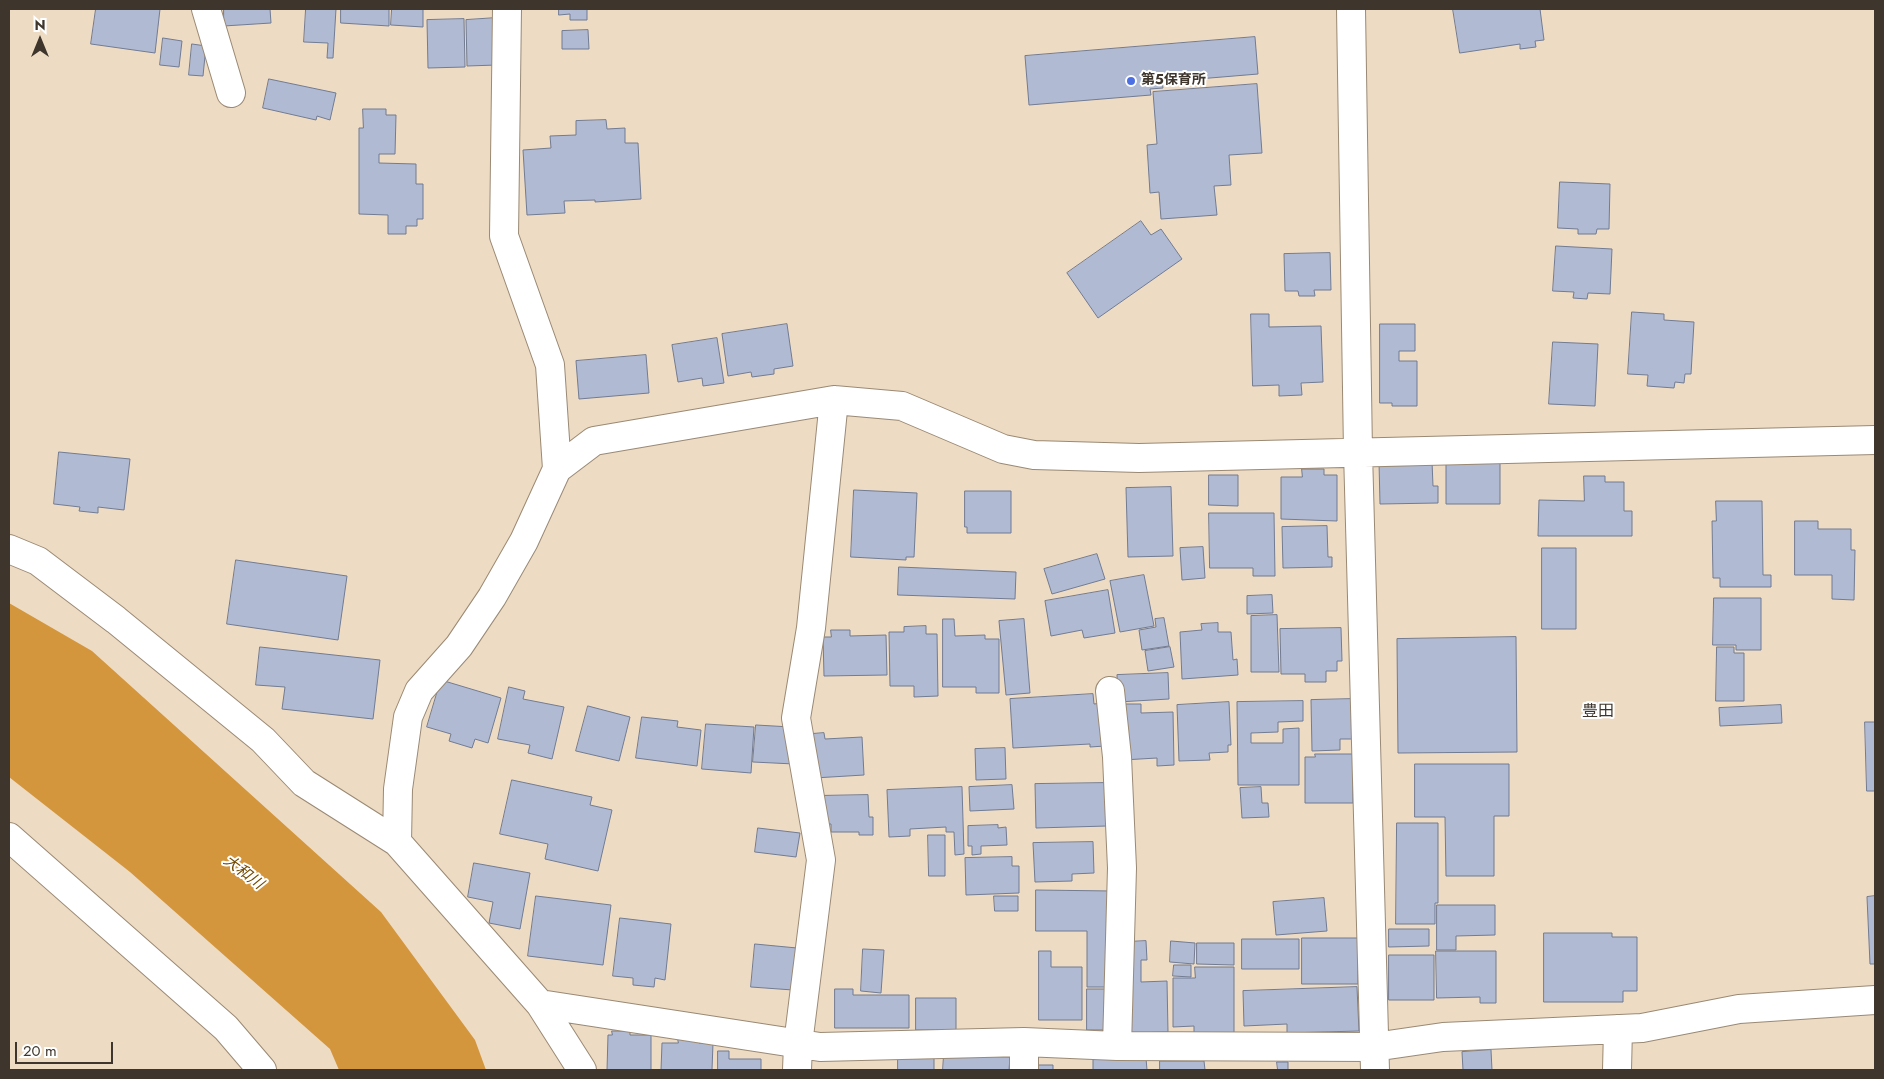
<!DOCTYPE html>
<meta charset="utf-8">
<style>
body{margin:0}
#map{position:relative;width:1884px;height:1079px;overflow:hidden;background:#eedbc3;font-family:Jost,sans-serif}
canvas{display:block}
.frame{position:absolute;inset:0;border:10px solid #3e362d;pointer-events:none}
.north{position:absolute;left:15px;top:15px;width:50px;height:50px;-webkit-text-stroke:4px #fff;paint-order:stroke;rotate:0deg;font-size:14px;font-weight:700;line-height:20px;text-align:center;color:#3e362d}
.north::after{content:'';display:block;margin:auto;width:18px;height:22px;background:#3e362d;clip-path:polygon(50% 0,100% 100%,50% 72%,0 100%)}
.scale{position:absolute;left:15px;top:1042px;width:98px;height:22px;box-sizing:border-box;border:2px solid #3e362d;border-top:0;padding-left:6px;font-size:15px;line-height:18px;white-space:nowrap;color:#3e362d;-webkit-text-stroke:4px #fff;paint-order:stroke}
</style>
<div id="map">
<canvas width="1884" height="1079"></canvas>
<div class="frame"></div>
<div class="north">N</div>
<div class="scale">20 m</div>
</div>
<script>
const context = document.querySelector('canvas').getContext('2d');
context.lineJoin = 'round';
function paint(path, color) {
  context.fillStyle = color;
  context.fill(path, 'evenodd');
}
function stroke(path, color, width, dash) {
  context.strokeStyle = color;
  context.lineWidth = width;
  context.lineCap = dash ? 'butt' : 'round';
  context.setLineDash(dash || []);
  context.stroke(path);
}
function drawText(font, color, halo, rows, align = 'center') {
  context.font = font + ' Jost,"Noto Sans JP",sans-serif';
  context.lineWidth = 4;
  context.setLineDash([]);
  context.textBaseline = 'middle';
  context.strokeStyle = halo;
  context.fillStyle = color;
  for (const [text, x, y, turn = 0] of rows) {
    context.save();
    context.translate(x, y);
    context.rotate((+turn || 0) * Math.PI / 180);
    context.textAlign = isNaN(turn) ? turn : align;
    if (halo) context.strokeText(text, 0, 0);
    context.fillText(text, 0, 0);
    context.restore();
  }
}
paint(new Path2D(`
 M 9,603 L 92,651 L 381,912 L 475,1040 L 486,1070 L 339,1070 L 330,1049 L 130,872 L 9,777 Z`), '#d3963d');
const building = new Path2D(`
 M 96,9 L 160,9 L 155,53 L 91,44 Z
 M 224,9 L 270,9 L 271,23 L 224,26 Z
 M 306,9 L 336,9 L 333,58 L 327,58 L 328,43 L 304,42 Z
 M 341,9 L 389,9 L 389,26 L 341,23 Z
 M 392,9 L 423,9 L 423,27 L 391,25 Z
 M 559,9 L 587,9 L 587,20 L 570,20 L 570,14 L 559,15 Z
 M 1453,9 L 1540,9 L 1544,40 L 1535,41 L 1536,47 L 1520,49 L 1520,44 L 1460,53 Z
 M 496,18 L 497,65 L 467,66 L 466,20 Z
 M 464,19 L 465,67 L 428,68 L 427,20 Z
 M 588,30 L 589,49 L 562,49 L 562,31 Z
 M 1255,37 L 1258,74 L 1162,82 L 1163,88 L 1150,89 L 1151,95 L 1029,105 L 1025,56 Z
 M 163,38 L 182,41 L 179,67 L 160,65 Z
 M 192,44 L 206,46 L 203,76 L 189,75 Z
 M 269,79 L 336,93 L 330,120 L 317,116 L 316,120 L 263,108 Z
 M 1257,84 L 1262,153 L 1229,155 L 1231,185 L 1214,186 L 1217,215 L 1161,219 L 1159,192 L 1150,193 L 1147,145 L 1157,144 L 1153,92 Z
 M 363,109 L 386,109 L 386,115 L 396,115 L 395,154 L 379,154 L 379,163 L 416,164 L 416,184 L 423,184 L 423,219 L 417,219 L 417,226 L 406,226 L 406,234 L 388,234 L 388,215 L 359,214 L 359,128 L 363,128 Z
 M 606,120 L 607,129 L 625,128 L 625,143 L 638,143 L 641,199 L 595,202 L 595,200 L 564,201 L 565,213 L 527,215 L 523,150 L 551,148 L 550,136 L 576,135 L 576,121 Z
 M 1560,182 L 1610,184 L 1609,229 L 1597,229 L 1596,234 L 1578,234 L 1578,229 L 1558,228 Z
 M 1141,221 L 1151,235 L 1161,229 L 1182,259 L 1098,318 L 1067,273 Z
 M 1556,246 L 1612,249 L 1610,294 L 1588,293 L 1587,299 L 1573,298 L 1574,292 L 1553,291 Z
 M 1330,253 L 1331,290 L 1314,290 L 1315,296 L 1299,296 L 1298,291 L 1285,291 L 1284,254 Z
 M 1632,312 L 1664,314 L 1664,320 L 1694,322 L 1691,374 L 1685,374 L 1684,383 L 1675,382 L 1674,388 L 1647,386 L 1648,375 L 1628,374 Z
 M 1251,314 L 1269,314 L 1269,327 L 1321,326 L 1323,382 L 1301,383 L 1302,395 L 1279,396 L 1279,385 L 1253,386 Z
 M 787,324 L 793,366 L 774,369 L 774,374 L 752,377 L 751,372 L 728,376 L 722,334 Z
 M 1380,324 L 1415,324 L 1415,351 L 1399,351 L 1399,361 L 1417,361 L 1417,406 L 1392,406 L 1392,403 L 1380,403 Z
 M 717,338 L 724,383 L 703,386 L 702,378 L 678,382 L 672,345 Z
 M 1553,342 L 1598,344 L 1595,406 L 1549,404 Z
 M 646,355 L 649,393 L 579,399 L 576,361 Z
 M 59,452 L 130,459 L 124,510 L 98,507 L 98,513 L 79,511 L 80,507 L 54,504 Z
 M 1500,457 L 1500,504 L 1446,504 L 1446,461 Z
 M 1432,461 L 1433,486 L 1438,486 L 1438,503 L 1380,504 L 1379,462 Z
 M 1302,469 L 1324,469 L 1324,475 L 1337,475 L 1337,521 L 1281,519 L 1281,477 L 1302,477 Z
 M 1209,475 L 1238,475 L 1238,506 L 1209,505 Z
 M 1584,476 L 1605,476 L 1605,482 L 1624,482 L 1624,511 L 1632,511 L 1632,536 L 1538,536 L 1539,500 L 1584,501 Z
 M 1171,487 L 1173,556 L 1128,557 L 1126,488 Z
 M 854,490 L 917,493 L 914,557 L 906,557 L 906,560 L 851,557 Z
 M 965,491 L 1011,491 L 1011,533 L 967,533 L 967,527 L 965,527 Z
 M 1716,501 L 1762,501 L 1763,575 L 1771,575 L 1771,587 L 1720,587 L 1720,578 L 1713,578 L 1712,521 L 1716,521 Z
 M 1209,513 L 1274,513 L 1275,576 L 1253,576 L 1253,568 L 1210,568 Z
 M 1795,521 L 1818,521 L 1818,529 L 1851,529 L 1851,550 L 1855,550 L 1854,600 L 1832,599 L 1832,575 L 1795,575 Z
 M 1327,526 L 1328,557 L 1332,557 L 1332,567 L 1283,568 L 1282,527 Z
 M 1203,547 L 1205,578 L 1182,580 L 1180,548 Z
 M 1542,548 L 1576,548 L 1576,629 L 1542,629 Z
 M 1097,554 L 1105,579 L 1052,594 L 1044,569 Z
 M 236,560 L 347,576 L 338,640 L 227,624 Z
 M 899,567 L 1016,572 L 1015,599 L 898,595 Z
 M 1144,575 L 1154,626 L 1120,632 L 1110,581 Z
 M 1108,590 L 1115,633 L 1084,638 L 1082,630 L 1051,636 L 1045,601 Z
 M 1272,595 L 1273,613 L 1247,614 L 1247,596 Z
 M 1714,598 L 1761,598 L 1761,650 L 1736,650 L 1736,645 L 1713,645 Z
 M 1277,615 L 1279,672 L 1251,672 L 1251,616 Z
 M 1164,618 L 1169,646 L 1142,650 L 1139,630 L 1156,627 L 1155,619 Z
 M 943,619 L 954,619 L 955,636 L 985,635 L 985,639 L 999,639 L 999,693 L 976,693 L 976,687 L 943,687 Z
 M 1024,619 L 1030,693 L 1006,695 L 999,621 Z
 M 1218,623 L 1218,632 L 1231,632 L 1233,660 L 1237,659 L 1238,675 L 1182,679 L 1180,632 L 1202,630 L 1201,624 Z
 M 926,626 L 926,634 L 937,634 L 938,696 L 914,697 L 914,686 L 890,686 L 889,632 L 904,632 L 904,627 Z
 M 1341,628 L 1342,661 L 1337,661 L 1337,671 L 1326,671 L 1326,682 L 1305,682 L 1305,674 L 1281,674 L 1280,629 Z
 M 831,630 L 850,630 L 850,636 L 886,635 L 887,675 L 824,676 L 823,637 L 831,637 Z
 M 1516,637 L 1517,752 L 1398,753 L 1397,639 Z
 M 260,647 L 380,660 L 373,719 L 282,709 L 285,687 L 256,685 Z
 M 1170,647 L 1174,667 L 1148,671 L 1145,651 Z
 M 1717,647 L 1734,647 L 1734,653 L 1744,653 L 1744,701 L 1716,701 Z
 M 1168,673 L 1169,699 L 1118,702 L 1117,675 Z
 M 441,680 L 501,698 L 488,743 L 475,739 L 472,748 L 449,741 L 451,734 L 427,727 Z
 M 509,687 L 525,691 L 523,699 L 564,707 L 552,759 L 528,753 L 530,745 L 498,739 Z
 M 1093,694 L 1094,704 L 1102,703 L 1105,746 L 1090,747 L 1090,744 L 1013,748 L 1010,699 Z
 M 1353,699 L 1354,739 L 1340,739 L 1340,750 L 1312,751 L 1311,700 Z
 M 1303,701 L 1303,721 L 1278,722 L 1278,732 L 1251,733 L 1251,743 L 1283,743 L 1283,729 L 1299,728 L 1299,785 L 1238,785 L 1237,702 Z
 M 1229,702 L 1231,745 L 1228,745 L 1228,752 L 1209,753 L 1210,760 L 1179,761 L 1177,705 Z
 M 1122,704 L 1141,704 L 1141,713 L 1173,712 L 1174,765 L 1157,766 L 1157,758 L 1123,760 Z
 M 1781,705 L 1782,723 L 1720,726 L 1719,708 Z
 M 588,706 L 630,717 L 619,761 L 576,751 Z
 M 642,717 L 678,721 L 677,727 L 701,730 L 697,766 L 636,758 Z
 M 1865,722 L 1875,722 L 1875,791 L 1867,791 Z
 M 706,724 L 754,727 L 751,773 L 702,769 Z
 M 756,725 L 791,727 L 794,764 L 753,762 Z
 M 824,733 L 825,739 L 862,737 L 864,775 L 814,778 L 812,734 Z
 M 1005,748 L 1006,779 L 976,780 L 975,749 Z
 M 1315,754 L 1353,754 L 1353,803 L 1305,803 L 1305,757 L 1315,757 Z
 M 1415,764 L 1509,764 L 1509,816 L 1494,816 L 1494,876 L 1446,876 L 1445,817 L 1415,817 Z
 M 512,780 L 592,797 L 590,805 L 612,810 L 598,871 L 545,859 L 548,844 L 500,834 Z
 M 1106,783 L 1107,826 L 1036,828 L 1035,784 Z
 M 1012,785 L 1014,809 L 970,811 L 969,787 Z
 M 962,787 L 964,854 L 955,855 L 954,832 L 946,832 L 946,827 L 910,829 L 910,836 L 889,837 L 887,790 Z
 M 1261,787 L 1262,803 L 1268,803 L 1269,817 L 1242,818 L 1240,788 Z
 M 868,795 L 869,817 L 873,817 L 873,835 L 859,835 L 859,832 L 831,832 L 831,824 L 815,824 L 815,796 Z
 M 1397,823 L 1438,823 L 1438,903 L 1435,903 L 1435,924 L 1396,924 Z
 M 998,825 L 998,828 L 1006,827 L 1007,845 L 981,846 L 981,854 L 972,855 L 972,846 L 968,846 L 968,826 Z
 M 758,828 L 800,833 L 796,857 L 755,852 Z
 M 928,835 L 945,835 L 945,876 L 929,876 Z
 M 1093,842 L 1094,873 L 1072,874 L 1072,881 L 1035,882 L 1033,843 Z
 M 1012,857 L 1012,866 L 1019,866 L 1019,893 L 966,895 L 965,858 Z
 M 474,863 L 530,873 L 520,929 L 489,923 L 493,902 L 468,897 Z
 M 1036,890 L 1112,891 L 1111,987 L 1087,987 L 1087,931 L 1036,931 Z
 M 536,896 L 611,905 L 603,965 L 528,956 Z
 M 994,896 L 1018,896 L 1018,911 L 995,911 Z
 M 1875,896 L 1875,964 L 1870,964 L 1867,897 Z
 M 1324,898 L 1327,931 L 1276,935 L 1273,902 Z
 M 1437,905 L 1495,905 L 1495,935 L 1456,936 L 1456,950 L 1437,950 Z
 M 620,918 L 671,924 L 665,980 L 655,978 L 654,987 L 633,985 L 633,978 L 613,976 Z
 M 1389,929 L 1429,929 L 1429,946 L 1389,947 Z
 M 1544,933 L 1612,933 L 1612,937 L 1637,937 L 1637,991 L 1623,991 L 1623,1002 L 1544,1002 Z
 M 1302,938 L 1358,938 L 1358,984 L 1302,984 Z
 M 1242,939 L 1299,939 L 1299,969 L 1242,969 Z
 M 1146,941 L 1147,960 L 1141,960 L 1141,982 L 1167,981 L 1168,1032 L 1130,1033 L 1127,942 Z
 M 1171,941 L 1195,943 L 1194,964 L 1170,962 Z
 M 1197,943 L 1234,943 L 1234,965 L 1197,964 Z
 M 755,944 L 797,948 L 793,990 L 751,987 Z
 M 863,949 L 884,950 L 881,993 L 861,991 Z
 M 1039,951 L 1051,951 L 1051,967 L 1082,967 L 1082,1020 L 1039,1020 Z
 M 1436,951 L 1496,951 L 1496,1003 L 1480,1003 L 1480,997 L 1437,998 Z
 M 1389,955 L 1434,955 L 1434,1000 L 1389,1000 Z
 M 1174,965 L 1191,965 L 1191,977 L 1173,976 Z
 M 1195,967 L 1234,967 L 1234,1035 L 1205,1035 L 1205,1033 L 1194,1033 L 1194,1026 L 1173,1027 L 1173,978 L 1195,978 Z
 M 1357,987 L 1359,1031 L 1287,1033 L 1287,1024 L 1244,1026 L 1243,991 Z
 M 835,989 L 853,989 L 853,995 L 909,995 L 909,1028 L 835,1028 Z
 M 1087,989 L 1111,989 L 1111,1030 L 1087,1030 Z
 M 916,998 L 956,998 L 956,1030 L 916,1030 Z
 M 612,1031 L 630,1031 L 630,1035 L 651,1035 L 651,1070 L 607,1070 L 608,1035 L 612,1035 Z
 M 678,1039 L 699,1039 L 699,1043 L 713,1043 L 712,1070 L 661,1070 L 662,1043 L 678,1043 Z
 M 1491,1050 L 1492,1070 L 1463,1070 L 1462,1052 Z
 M 718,1051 L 729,1051 L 729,1059 L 761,1059 L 761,1070 L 718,1070 Z
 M 898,1053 L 934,1053 L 934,1070 L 898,1070 Z
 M 944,1055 L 1010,1057 L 1009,1070 L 943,1070 Z
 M 1146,1058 L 1147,1070 L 1093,1070 L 1093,1060 Z
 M 1160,1061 L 1204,1061 L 1205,1070 L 1160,1070 Z
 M 1277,1062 L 1288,1062 L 1288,1070 L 1278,1070 Z
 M 1036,1065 L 1053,1065 L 1053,1070 L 1036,1070 Z`);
paint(building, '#b0bad3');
stroke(building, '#717b92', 1);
const minor = new Path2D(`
 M 206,9 L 231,93
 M 507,9 L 504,236 L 550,365 L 557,469
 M 1351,9 L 1358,452 L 1375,1070
 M 9,549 L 38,561 L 116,620 L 263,740 L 304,783 L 397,842 L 540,1004 L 582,1070
 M 1110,691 L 1117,757 L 1122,868 L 1117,1046
 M 9,837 L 226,1028 L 262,1070
 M 397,842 L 398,789 L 408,717 L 419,691 L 459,646 L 492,597 L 524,541 L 557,469 L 594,441 L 834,400 L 902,406 L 1003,449 L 1034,455 L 1139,458 L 1875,440
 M 540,1004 L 820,1047 L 1024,1042 L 1117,1046 L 1374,1047 L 1443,1037 L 1642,1028 L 1739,1009 L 1875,1000
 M 1024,1042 L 1024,1070
 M 797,1070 L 798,1044 L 821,860 L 796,718 L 811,628 L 834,400
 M 1617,1070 L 1618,1029`);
stroke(minor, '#9a8974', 30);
stroke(minor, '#fff', 28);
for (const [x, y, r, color] of [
 [1131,81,5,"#4c6fe3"]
]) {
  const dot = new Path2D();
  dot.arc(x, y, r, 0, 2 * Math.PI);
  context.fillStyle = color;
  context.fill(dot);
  stroke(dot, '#fff', 2);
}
drawText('bold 14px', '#3e362d', '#fff', [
 ["第５保育所",1141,81]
], 'left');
drawText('italic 15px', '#724a01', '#fff', [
 ["大和川",243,873,37]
]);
drawText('16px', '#3e362d', '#fff', [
 ["豊田",1598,712]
]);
</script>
